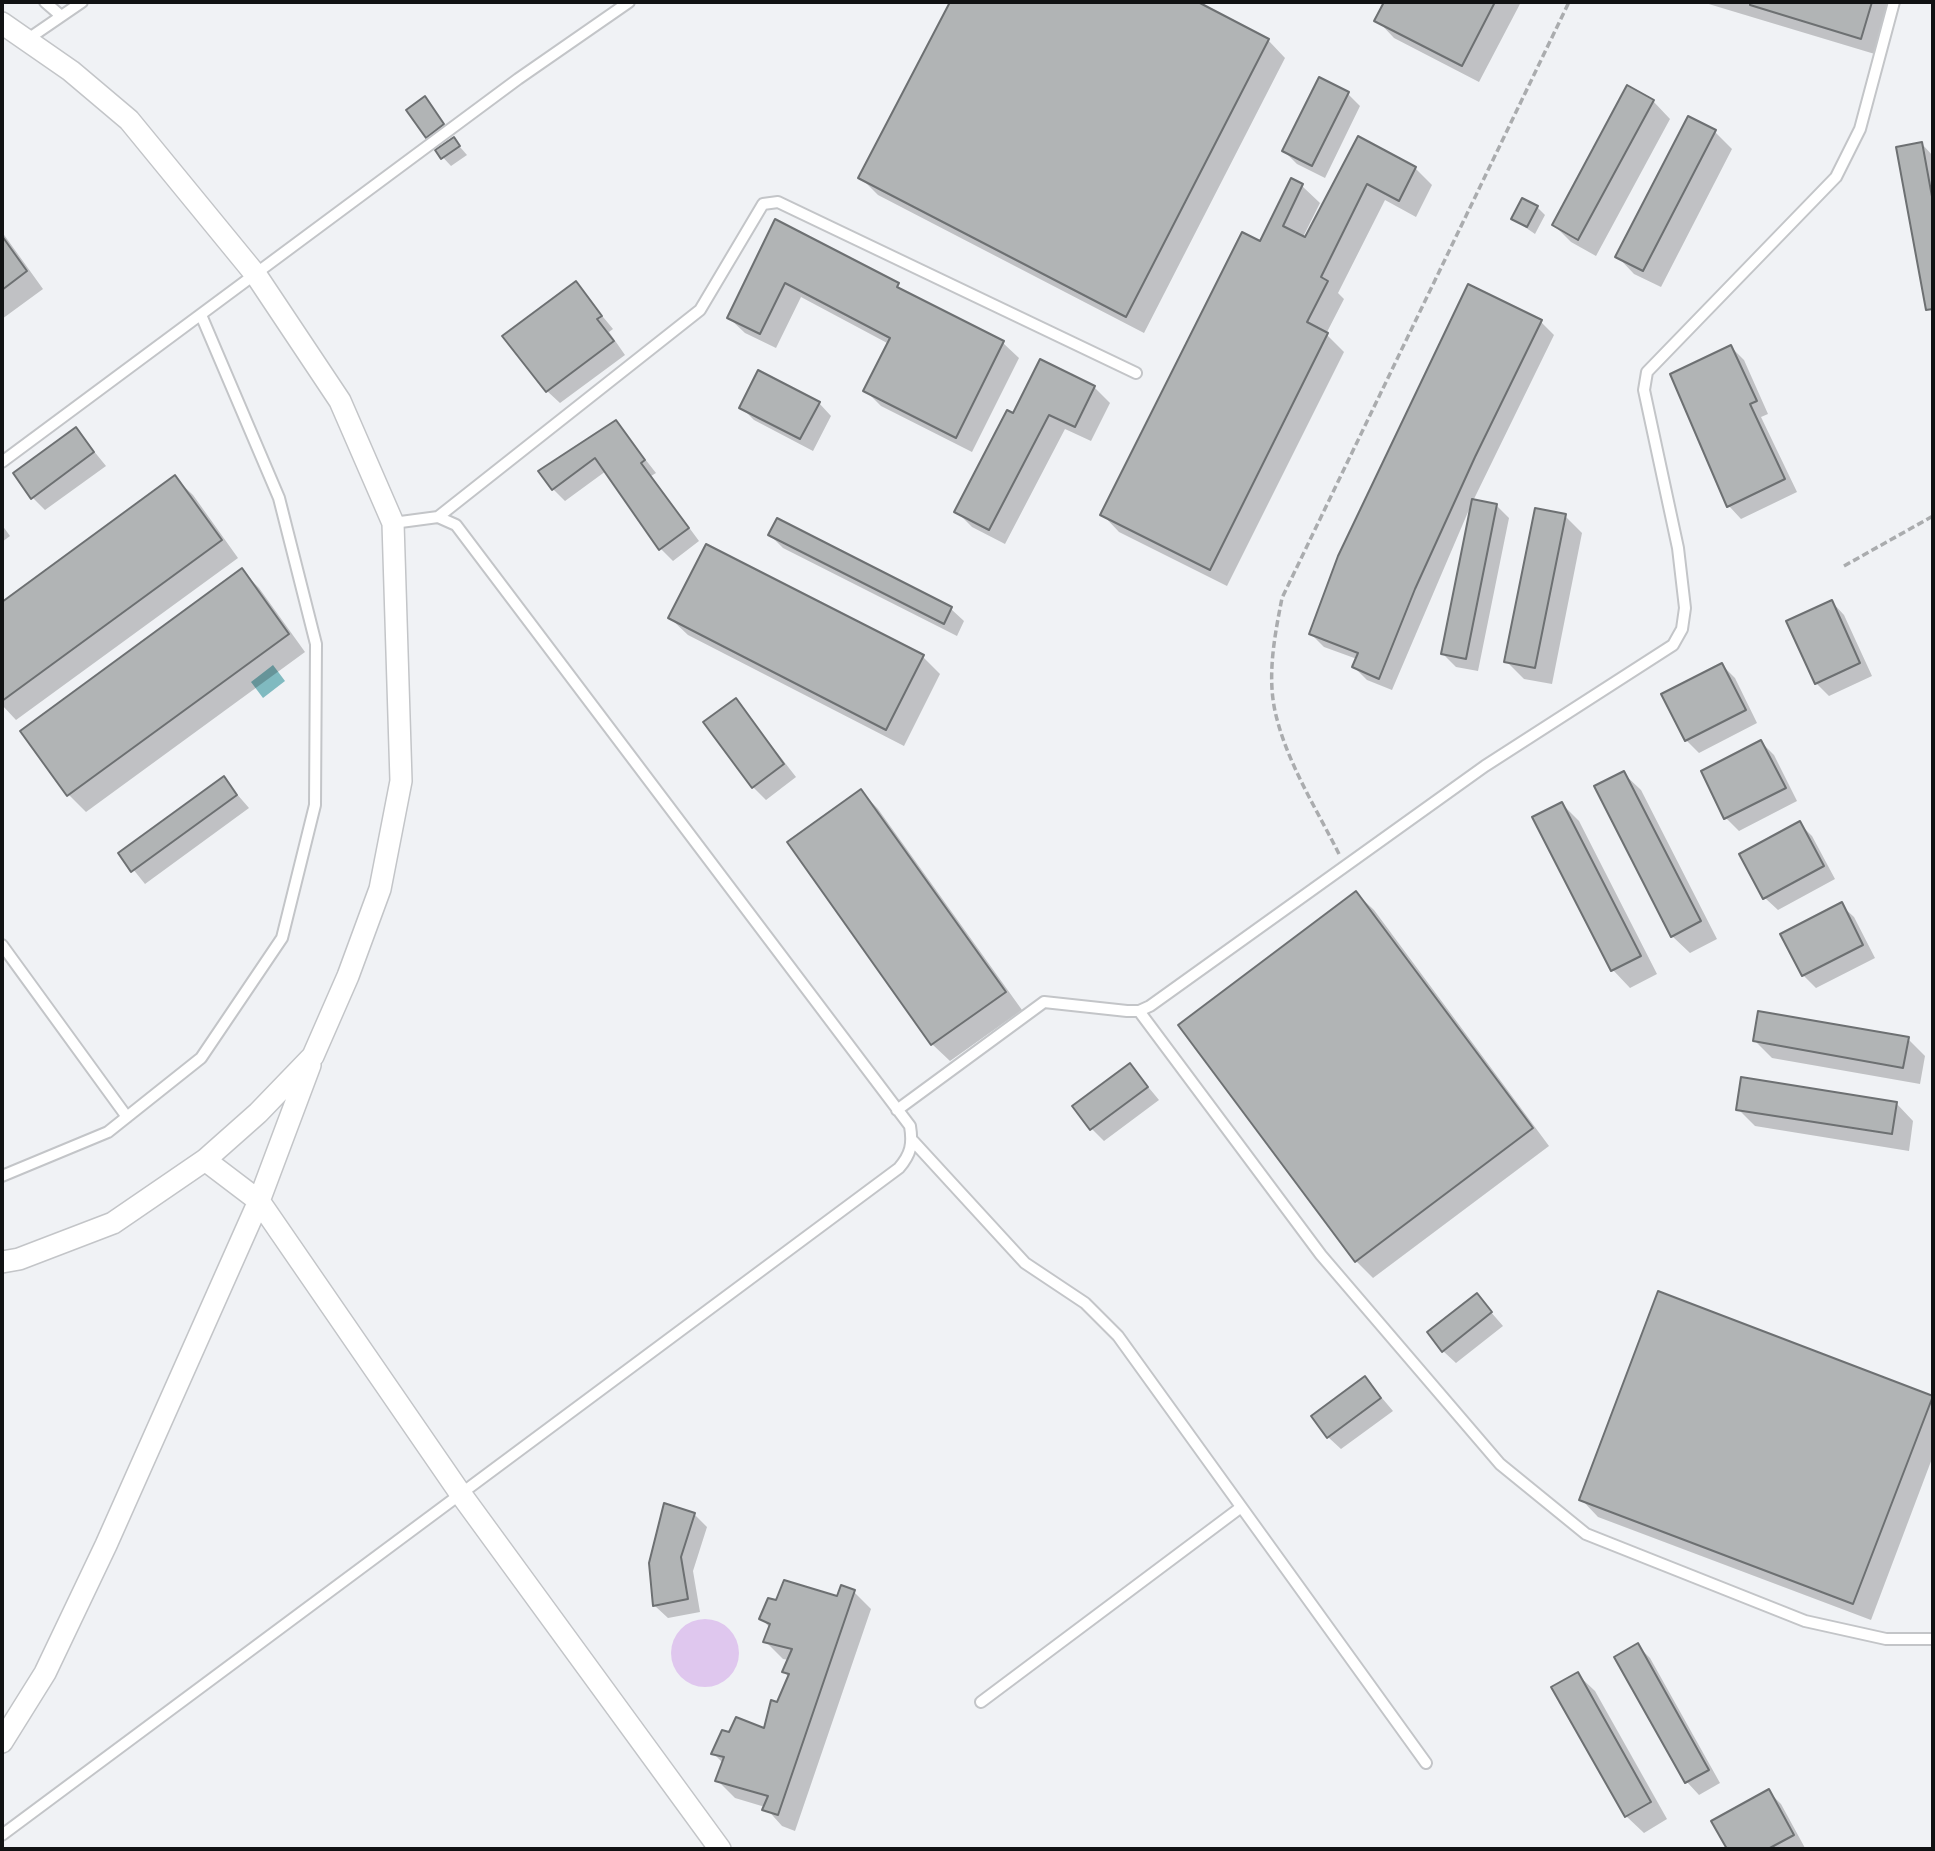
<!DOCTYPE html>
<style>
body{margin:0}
#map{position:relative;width:1935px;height:1851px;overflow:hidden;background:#f0f2f5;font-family:Manrope,sans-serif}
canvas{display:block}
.frame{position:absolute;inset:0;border:4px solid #111213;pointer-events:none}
</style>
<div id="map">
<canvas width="1935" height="1851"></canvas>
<div class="frame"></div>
</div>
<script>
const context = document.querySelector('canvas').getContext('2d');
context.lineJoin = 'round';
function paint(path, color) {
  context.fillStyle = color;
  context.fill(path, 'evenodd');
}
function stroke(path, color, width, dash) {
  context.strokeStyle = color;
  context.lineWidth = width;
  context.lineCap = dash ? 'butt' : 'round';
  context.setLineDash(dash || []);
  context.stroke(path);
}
paint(new Path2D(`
 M671 1653a34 34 0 1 1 68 0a34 34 0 1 1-68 0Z`), '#dfc7ee');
paint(new Path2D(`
 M 273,665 L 285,681 L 263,698 L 251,682 Z`), '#80bac0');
paint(new Path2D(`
 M 951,2 L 1194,2 L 1268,40 L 1285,58 L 1144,333 L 878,195 L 861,178 Z
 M 1386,2 L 1521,2 L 1479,82 L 1394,38 L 1377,20 Z
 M 1702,2 L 1895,2 L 1878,55 Z
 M 1348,94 L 1360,106 L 1325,178 L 1297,164 L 1284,151 Z
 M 424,98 L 451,133 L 435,145 L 427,136 Z
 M 1653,101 L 1670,119 L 1596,256 L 1571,242 L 1554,225 Z
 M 1715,132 L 1732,149 L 1661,287 L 1634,274 L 1617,256 Z
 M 453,139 L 467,155 L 451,166 L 437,151 Z
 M 1359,139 L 1415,168 L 1432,185 L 1416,217 L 1385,200 L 1338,293 L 1344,299 L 1326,334 L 1344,352 L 1227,586 L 1119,532 L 1102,514 L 1261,243 L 1292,181 L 1302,186 L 1320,203 L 1303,237 L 1306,239 Z
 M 1922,144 L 1933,156 L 1933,312 L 1927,306 Z
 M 1537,207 L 1545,215 L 1535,234 L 1513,219 Z
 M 775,222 L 1003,343 L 1019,358 L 972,452 L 881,406 L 866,391 L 889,344 L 801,297 L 776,348 L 745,333 L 729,318 Z
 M 2,232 L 43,289 L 2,319 Z
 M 575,283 L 613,329 L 609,332 L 625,355 L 560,403 L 547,391 Z
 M 1541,322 L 1554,335 L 1473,501 L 1496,505 L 1509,518 L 1478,671 L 1456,667 L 1443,654 L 1471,505 L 1392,690 L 1367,680 L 1354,667 L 1357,659 L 1324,647 L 1311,634 Z
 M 1731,347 L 1744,360 L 1768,414 L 1761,417 L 1797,492 L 1741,519 L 1729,506 L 1703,452 L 1707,451 Z
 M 1094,387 L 1110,403 L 1091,441 L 1065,429 L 1005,544 L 972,527 L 956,511 L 1013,416 Z
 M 819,403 L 831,416 L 813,451 L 754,420 L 741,407 Z
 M 616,422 L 656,473 L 651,476 L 699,541 L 673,561 L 661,549 L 606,471 L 565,501 L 553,489 Z
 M 76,429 L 106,466 L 45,510 L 33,498 Z
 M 175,478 L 193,495 L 238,558 L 16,720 L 2,705 L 2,604 Z
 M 1565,516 L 1582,533 L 1552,684 L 1524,679 L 1506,661 Z
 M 2,525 L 10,536 L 2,542 Z
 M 770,535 L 951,609 L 964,621 L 957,636 L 783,548 Z
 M 242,571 L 259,588 L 305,652 L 86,812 L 69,795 Z
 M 1832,602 L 1844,615 L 1872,676 L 1829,696 L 1816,683 Z
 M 670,618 L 923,657 L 940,674 L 904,746 L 688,635 Z
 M 1722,665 L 1735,678 L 1757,723 L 1699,753 L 1686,740 Z
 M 736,700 L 796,777 L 766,800 L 753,787 Z
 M 1761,742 L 1774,755 L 1797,801 L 1739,831 L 1726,818 Z
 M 1623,773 L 1641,790 L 1717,939 L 1690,953 L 1672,936 Z
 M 223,778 L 249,808 L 145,884 L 120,853 Z
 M 861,791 L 878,809 L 1022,1010 L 950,1061 L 932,1044 Z
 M 1562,804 L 1579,821 L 1657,974 L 1630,988 L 1613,970 L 1534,818 Z
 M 1799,823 L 1812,836 L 1835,879 L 1778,910 L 1765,898 Z
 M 1356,893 L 1374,910 L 1549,1146 L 1373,1278 L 1356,1261 Z
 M 1841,905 L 1854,917 L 1875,958 L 1816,988 L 1803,975 Z
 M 1908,1039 L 1925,1056 L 1920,1084 L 1772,1058 L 1754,1040 Z
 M 1130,1065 L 1159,1100 L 1104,1141 L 1091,1128 Z
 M 1896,1103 L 1913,1121 L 1909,1151 L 1755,1126 L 1738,1109 Z
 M 1477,1296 L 1503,1326 L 1456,1363 L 1443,1351 Z
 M 1365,1378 L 1393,1411 L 1341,1449 L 1328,1437 Z
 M 1932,1397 L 1933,1456 L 1871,1620 L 1598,1517 L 1581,1499 Z
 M 694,1514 L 707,1527 L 693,1571 L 700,1612 L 668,1618 L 655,1606 L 651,1563 Z
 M 854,1592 L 871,1609 L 795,1831 L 782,1826 L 765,1807 L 735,1798 L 717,1780 L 723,1763 L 714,1754 L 766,1730 L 789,1677 L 784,1672 L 789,1660 L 783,1659 L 765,1641 L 770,1628 L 761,1618 L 777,1602 L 838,1598 Z
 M 1637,1645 L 1650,1658 L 1720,1783 L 1699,1795 L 1687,1782 Z
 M 1577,1674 L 1595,1691 L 1667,1819 L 1644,1833 L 1626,1816 Z
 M 1768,1791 L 1781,1804 L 1805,1848 L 1729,1849 L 1713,1822 Z`), '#0003');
const building = new Path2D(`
 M 950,2 L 1198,2 L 1269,39 L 1126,317 L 858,178 Z
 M 1384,2 L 1495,2 L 1462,66 L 1374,21 Z
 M 1750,2 L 1872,2 L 1861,39 L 1750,5 Z
 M 1319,77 L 1349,92 L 1312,166 L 1282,151 Z
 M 1627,85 L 1654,100 L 1578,240 L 1552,225 Z
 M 425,96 L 444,124 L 426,138 L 406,110 Z
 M 1688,116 L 1716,130 L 1643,271 L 1615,257 Z
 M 1358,136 L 1416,167 L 1399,201 L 1367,184 L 1321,277 L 1328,281 L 1307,322 L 1328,333 L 1210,570 L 1100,515 L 1242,232 L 1260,241 L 1291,178 L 1303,184 L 1283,226 L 1305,237 Z
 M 454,137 L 460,146 L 441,159 L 435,150 Z
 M 1922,142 L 1933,202 L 1933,309 L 1926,310 L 1896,147 Z
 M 1522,198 L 1538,206 L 1527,227 L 1511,219 Z
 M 775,219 L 899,283 L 897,287 L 1004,341 L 956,438 L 863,391 L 890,338 L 785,283 L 760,334 L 727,318 Z
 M 2,236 L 27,271 L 2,290 Z
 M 576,281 L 602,316 L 597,319 L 614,341 L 546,392 L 502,336 Z
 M 1468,284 L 1542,320 L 1475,457 L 1415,589 L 1379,679 L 1352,667 L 1358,653 L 1309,634 L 1338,556 Z
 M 1731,345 L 1757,401 L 1750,404 L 1785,479 L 1727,507 L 1670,374 Z
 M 1040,359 L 1095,386 L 1075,427 L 1049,415 L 989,530 L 954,512 L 1007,410 L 1013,413 Z
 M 758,370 L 820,402 L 800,439 L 739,408 Z
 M 616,420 L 645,460 L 641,463 L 689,528 L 659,550 L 595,458 L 552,490 L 538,471 Z
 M 76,427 L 94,452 L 31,499 L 13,473 Z
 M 175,475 L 222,540 L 2,701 L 2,602 Z
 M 1472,499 L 1497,504 L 1466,659 L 1441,654 Z
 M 1535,508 L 1566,514 L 1535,668 L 1504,662 Z
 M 777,518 L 952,607 L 944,624 L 768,535 Z
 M 706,544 L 924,655 L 886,730 L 668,618 Z
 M 242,568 L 289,634 L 67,796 L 20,731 Z
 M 1832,600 L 1860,663 L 1815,684 L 1786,621 Z
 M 1722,663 L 1746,710 L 1685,741 L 1661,694 Z
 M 736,698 L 784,764 L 752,788 L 703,722 Z
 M 1761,740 L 1786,788 L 1724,819 L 1701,771 Z
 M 1624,771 L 1701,921 L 1671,937 L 1594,786 Z
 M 224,776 L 237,795 L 131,872 L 118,853 Z
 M 861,789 L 1006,992 L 931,1045 L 787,842 Z
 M 1562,802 L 1641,956 L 1611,971 L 1532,817 Z
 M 1800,821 L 1824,866 L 1763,899 L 1739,854 Z
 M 1356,891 L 1533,1128 L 1355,1262 L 1178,1025 Z
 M 1842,902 L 1863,945 L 1802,976 L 1780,934 Z
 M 1758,1011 L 1909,1037 L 1903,1068 L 1753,1041 Z
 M 1130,1063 L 1148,1087 L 1090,1130 L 1072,1106 Z
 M 1741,1077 L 1897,1102 L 1892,1134 L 1736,1110 Z
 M 1658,1291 L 1933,1396 L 1853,1604 L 1579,1500 Z
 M 1477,1293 L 1492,1312 L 1442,1352 L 1427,1332 Z
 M 1365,1376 L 1381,1398 L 1327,1438 L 1311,1416 Z
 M 664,1503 L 695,1513 L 681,1557 L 688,1599 L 653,1606 L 649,1563 Z
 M 784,1580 L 837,1596 L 841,1585 L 855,1590 L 778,1815 L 762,1810 L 768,1796 L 715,1781 L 724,1757 L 711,1754 L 722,1730 L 729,1732 L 736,1717 L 764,1728 L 771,1700 L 777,1702 L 789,1674 L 782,1672 L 792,1649 L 763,1642 L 770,1624 L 759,1619 L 768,1598 L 776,1600 Z
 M 1638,1643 L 1709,1770 L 1685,1783 L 1614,1657 Z
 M 1578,1672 L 1651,1802 L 1625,1817 L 1551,1687 Z
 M 1769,1789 L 1794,1835 L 1768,1849 L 1727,1849 L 1711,1821 Z`);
paint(building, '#b1b4b5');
stroke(building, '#6d7072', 2);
const lane = new Path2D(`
 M 45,2 L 60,15
 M 28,39 L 82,2
 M 2,462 L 518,79 L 629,2
 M 438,517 L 700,310 L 763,204 L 778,202 L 1136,373
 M 2,945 L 127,1117
 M 1139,1011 L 1321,1255 L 1500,1464 L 1586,1534 L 1805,1621 L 1886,1639 L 1933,1639
 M 897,1110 L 1044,1002 L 1127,1011 L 1139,1011 L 1150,1006 L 1485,766 L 1673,645 L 1682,629 L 1685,608 L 1678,548 L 1644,390 L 1647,372 L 1836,177 L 1860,129 L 1894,2
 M 913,1141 L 1025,1263 L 1085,1303 L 1118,1336 L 1426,1763
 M 2,1176 L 108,1132 L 201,1058 L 282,938 L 315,805 L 316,644 L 279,498 L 201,315
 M 981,1702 L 1240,1508
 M 2,1835 L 899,1168 C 911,1154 913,1144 910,1126 L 456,525 L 438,517 L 393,523`);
const street = new Path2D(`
 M 2,23 L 71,71 L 129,120 L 256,275 L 340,401 L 393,523 L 401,781 L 380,889 L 348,976 L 313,1056 L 258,1113 L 205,1160 L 113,1223 L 19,1259 L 2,1262
 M 205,1160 L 259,1201 L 460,1493 L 720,1849
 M 2,1742 L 45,1673 L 106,1545 L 259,1201 L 310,1065`);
stroke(lane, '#c3c5c8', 14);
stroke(street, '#c3c5c8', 24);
stroke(new Path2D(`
 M 1933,29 L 1933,42
 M 1844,566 L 1933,516
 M 1339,854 C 1316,808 1286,761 1275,711 C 1267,674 1275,634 1282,598 L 1569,2`), '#aaacae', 3.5, [7, 3.5]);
stroke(lane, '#fff', 10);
stroke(street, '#fff', 21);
</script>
